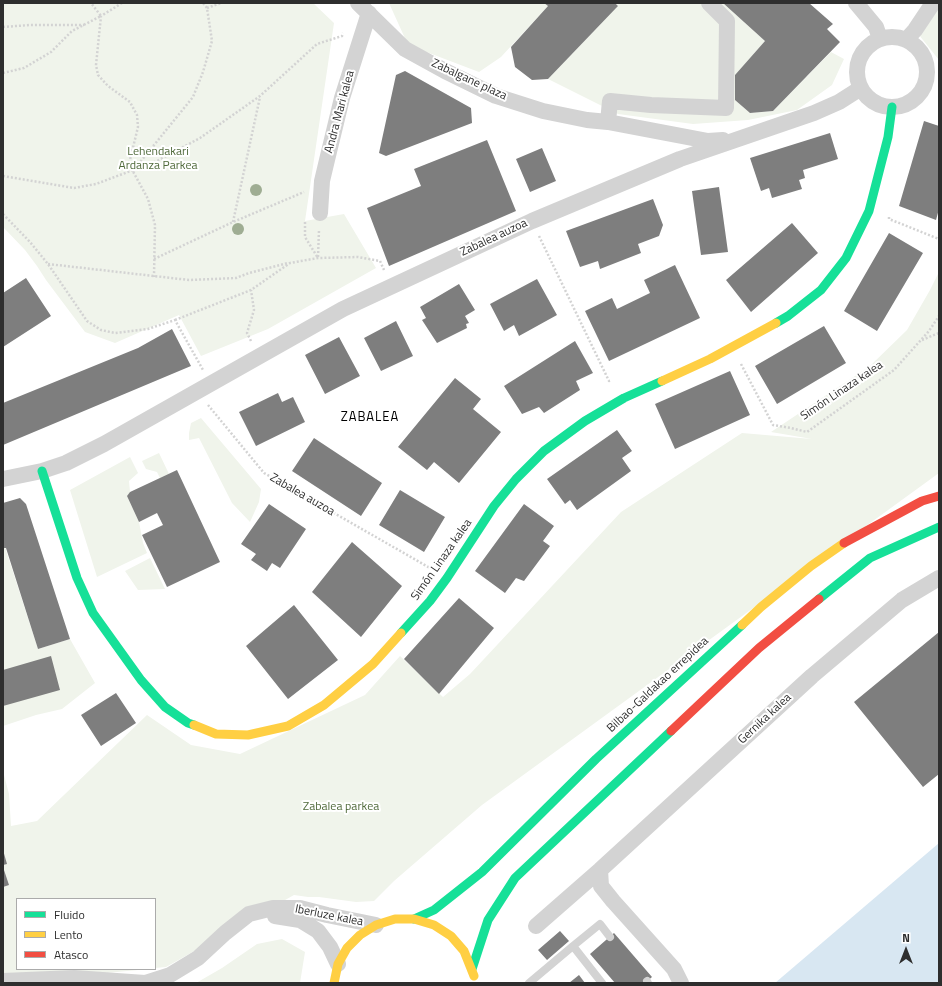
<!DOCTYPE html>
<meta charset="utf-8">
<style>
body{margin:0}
#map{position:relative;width:942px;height:986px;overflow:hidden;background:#fff;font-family:"Titillium Web",sans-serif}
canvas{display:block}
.frame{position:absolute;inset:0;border:4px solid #2e2e2e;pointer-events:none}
.legend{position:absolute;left:16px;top:898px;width:140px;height:72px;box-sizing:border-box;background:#fff;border:1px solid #ababab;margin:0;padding:5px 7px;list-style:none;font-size:12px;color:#2e2e2e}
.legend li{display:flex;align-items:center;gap:8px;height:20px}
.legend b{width:20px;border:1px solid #ababab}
.north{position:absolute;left:886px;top:930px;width:40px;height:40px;-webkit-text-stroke:3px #fff;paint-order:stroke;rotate:0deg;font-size:11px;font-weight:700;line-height:16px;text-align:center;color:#2e2e2e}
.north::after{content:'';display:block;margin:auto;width:14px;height:18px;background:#2e2e2e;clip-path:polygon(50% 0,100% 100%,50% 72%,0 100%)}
</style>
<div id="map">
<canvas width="942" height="986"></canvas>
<div class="frame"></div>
<ul class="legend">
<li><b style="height:5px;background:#16e098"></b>Fluido</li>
<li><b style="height:5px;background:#ffcf43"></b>Lento</li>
<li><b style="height:5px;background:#f24e42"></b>Atasco</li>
</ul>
<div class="north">N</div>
</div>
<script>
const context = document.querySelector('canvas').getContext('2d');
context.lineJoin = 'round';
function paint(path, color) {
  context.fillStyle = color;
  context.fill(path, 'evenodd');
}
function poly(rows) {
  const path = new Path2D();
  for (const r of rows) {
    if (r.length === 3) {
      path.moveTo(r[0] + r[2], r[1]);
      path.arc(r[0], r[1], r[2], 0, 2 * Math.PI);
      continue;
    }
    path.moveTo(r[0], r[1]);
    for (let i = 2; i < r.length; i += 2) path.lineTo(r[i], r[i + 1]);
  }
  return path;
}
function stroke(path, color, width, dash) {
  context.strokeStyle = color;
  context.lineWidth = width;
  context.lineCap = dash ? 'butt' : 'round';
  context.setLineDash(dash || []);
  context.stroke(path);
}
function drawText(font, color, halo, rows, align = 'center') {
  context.font = font + ' "Titillium Web",sans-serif';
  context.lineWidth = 4;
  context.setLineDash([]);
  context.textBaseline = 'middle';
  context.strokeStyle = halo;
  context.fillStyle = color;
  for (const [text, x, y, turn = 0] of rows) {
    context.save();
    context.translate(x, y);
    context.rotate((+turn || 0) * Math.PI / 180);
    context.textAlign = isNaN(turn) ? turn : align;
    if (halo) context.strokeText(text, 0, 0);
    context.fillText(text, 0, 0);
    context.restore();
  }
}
const green = poly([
 [3,3,313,3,334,23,305,221,344,214,376,268,268,329,201,356,179,315,115,343,85,332,46,280,37,266,25,250,3,227],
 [389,3,544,3,548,6,501,57,479,72,408,45],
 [615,3,723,3,765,41,735,75,735,100,750,113,773,111,831,52,844,59,832,85,797,110,748,120,693,124,618,114,548,79,618,6],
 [939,7,939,60,915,30],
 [939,272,939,473,482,805,394,881,374,901,356,902,319,897,308,897,294,895,166,967,155,968,155,899,17,899,17,969,149,969,95,974,3,979,3,771,9,794,11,826,37,821,147,715,191,745,240,754,365,695,400,656,443,697,470,674,621,512,742,433,812,439,771,432,870,366,907,330,930,290],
 [201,418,261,489,259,502,250,522,232,503,199,438,189,440,189,433,191,423],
 [159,453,169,474,160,478,157,472,146,469,142,461],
 [130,457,138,473,129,481,130,492,127,496,139,522,143,543,147,553,97,577,70,490],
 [3,541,38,649,70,639,95,683,62,709,36,715,3,726],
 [150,558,165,589,138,590,125,571],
 [282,939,305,952,300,983,196,983,222,968,257,944]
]);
const water = poly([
 [939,843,939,983,775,983]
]);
const building = poly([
 [544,3,615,3,618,6,548,79,532,80,515,67,511,47,548,6],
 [723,3,809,3,833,24,827,29,840,42,773,111,750,113,735,100,735,75,765,41],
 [405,71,471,108,472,123,386,156,379,153,396,75],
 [924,121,939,126,939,209,936,220,899,206],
 [830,133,838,159,803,170,805,178,799,180,802,189,772,198,769,188,761,191,750,158],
 [487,140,516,211,389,266,367,208,421,186,414,169],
 [542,148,556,181,530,192,516,159],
 [719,187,728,252,701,255,692,191],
 [653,199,663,225,659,236,638,244,641,253,600,269,598,261,580,267,566,231],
 [792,223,818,253,751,312,726,280],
 [889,233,923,253,877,331,844,311],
 [675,265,700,318,609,361,585,311,612,298,617,309,650,293,644,280],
 [26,278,51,316,3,347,3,293],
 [537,279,557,315,519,336,514,325,504,331,490,304],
 [459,284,475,310,465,316,469,323,466,324,467,328,437,343,422,320,426,318,420,307],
 [396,321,413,356,381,371,364,338],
 [824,326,846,363,777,404,755,366],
 [172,329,191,366,3,445,3,403,138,348],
 [339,337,360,376,325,394,305,355],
 [575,341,593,373,576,381,580,390,544,413,539,407,522,414,504,386],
 [730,371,750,415,675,449,655,404],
 [455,378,481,399,473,409,501,432,459,483,434,462,427,470,398,447],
 [278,393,282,402,293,397,305,422,256,446,239,412],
 [617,430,632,451,622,458,631,471,577,510,570,500,565,504,547,479],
 [314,438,382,483,361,516,292,471],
 [177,470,220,562,167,587,142,535,163,525,157,513,139,522,127,496,130,492],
 [400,490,445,517,424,552,379,525],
 [20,498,26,504,70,639,38,649,6,548,3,548,3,503],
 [269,504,306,529,280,568,272,563,267,571,251,560,256,554,241,544],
 [524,504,554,526,543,541,550,546,524,581,516,578,505,593,475,571],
 [352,542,402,586,361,637,312,592],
 [459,598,494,628,439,694,404,659],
 [294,605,338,660,288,699,246,646],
 [939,632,939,774,923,787,854,702],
 [51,656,60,690,3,706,3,670],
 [116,693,136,723,101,746,81,715],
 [3,850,7,864,3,865],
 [3,867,9,885,3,887],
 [560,931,569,941,547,960,538,950],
 [614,933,652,977,645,983,615,983,590,954],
 [579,975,585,983,569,983]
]);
const path = poly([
 [122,3,101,16,96,65,98,75,108,86,130,102,137,115,138,127,129,164,148,199,155,225,154,277],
 [207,8,221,3],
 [3,27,30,25,84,25],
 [3,73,24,68,51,52,72,31,101,16,91,3],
 [133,171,193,97,203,72,212,41,207,8,203,3],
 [3,176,74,188,96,184,157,161,200,138,260,96,317,44,342,36,343,33],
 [3,214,30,242,48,264,87,321,101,330,115,333,148,329,175,320,203,370],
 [889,217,889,219,939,239],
 [233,222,260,97],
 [305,222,305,237,318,258],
 [539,236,609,381,611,380],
 [318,257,319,230],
 [154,259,233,222,304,192],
 [48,264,189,280,236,278,249,273,288,263],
 [175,320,251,290,290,263,318,258,358,257,380,261,384,270],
 [922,340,939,333],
 [251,341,247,333,254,310,251,290],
 [741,364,773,425,791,428,807,432,894,370,929,331,939,316],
 [208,405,264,473,430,568]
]);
const lane = poly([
 [573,946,600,924,610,937],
 [647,981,648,983],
 [529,983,573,946,602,983]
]);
const street = poly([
 [358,3,405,49,445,71,496,96,543,111,587,120,608,122,708,141,723,140],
 [856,3,876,27,880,39],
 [892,72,35],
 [906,40,915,30,933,3],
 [608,122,610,101,651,105,726,108,727,21,709,3],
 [320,213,322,181,327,160,342,98,369,13],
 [3,479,42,471,66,463,104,444,343,309,532,221,680,159,814,113,839,102,861,88],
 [600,870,601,886,613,901,674,969,681,983],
 [275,916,300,920,318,931,330,947,338,964],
 [536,926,600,870,812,676,902,600,939,578],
 [3,981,74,978,145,983,170,975,198,958,225,933,249,914,273,908,300,908,327,915,376,925]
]);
const fast = poly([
 [776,323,788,316,821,290,846,258,869,211,888,137,892,107],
 [42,471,77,578,93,613,141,680,165,707,188,723,194,725],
 [819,599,870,558,939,527],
 [401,633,430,601,447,578,494,506,516,479,544,451,585,421,624,398,662,381],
 [414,919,434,910,482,872,596,759,742,625],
 [472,969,488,920,515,878,671,731]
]);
const slow = poly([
 [662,381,710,359,776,323],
 [742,625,761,607,811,566,844,543],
 [194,725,216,734,248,735,288,726,324,705,373,664,401,633],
 [334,983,338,964,347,948,360,935,376,925,395,919,414,919,434,925,451,936,464,951,474,976]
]);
const jam = poly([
 [844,543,922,501,939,496],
 [671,731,759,648,819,599]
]);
const trees = [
 [256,190],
 [238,229]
];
const streetNames = [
 ["Zabalgane plaza",469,80,25],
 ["Andra Mari kalea",340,112,-75],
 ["Zabalea auzoa",494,238,-25],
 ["Simón Linaza kalea",842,391,-34],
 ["Zabalea auzoa",302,495,30],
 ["Simón Linaza kalea",442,560,-55],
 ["Bilbao-Galdakao errepidea",658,685,-43],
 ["Gernika kalea",765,719,-43],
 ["Iberluze kalea",329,916,11]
];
const parkNames = [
 ["Lehendakari",158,152],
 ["Ardanza Parkea",158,166],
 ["Zabalea parkea",341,807]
];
const neighbourhoodNames = [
 ["ZABALEA",370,418]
];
paint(green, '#f0f4eb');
paint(water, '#d8e7f2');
paint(building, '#7e7e7e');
stroke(path, '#d3d3d3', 2.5, [2, 2]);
stroke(lane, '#d3d3d3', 8);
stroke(street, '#d3d3d3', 16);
stroke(fast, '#16e098', 9);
stroke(slow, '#ffcf43', 9);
stroke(jam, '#f24e42', 9);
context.fillStyle = '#9fad93';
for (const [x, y] of trees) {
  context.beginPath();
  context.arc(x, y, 6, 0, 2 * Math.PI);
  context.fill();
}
drawText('12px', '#2e2e2e', '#fff', streetNames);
drawText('12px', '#506a3b', '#fff', parkNames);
context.letterSpacing = '1px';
drawText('13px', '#000', '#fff', neighbourhoodNames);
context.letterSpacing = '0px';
</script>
